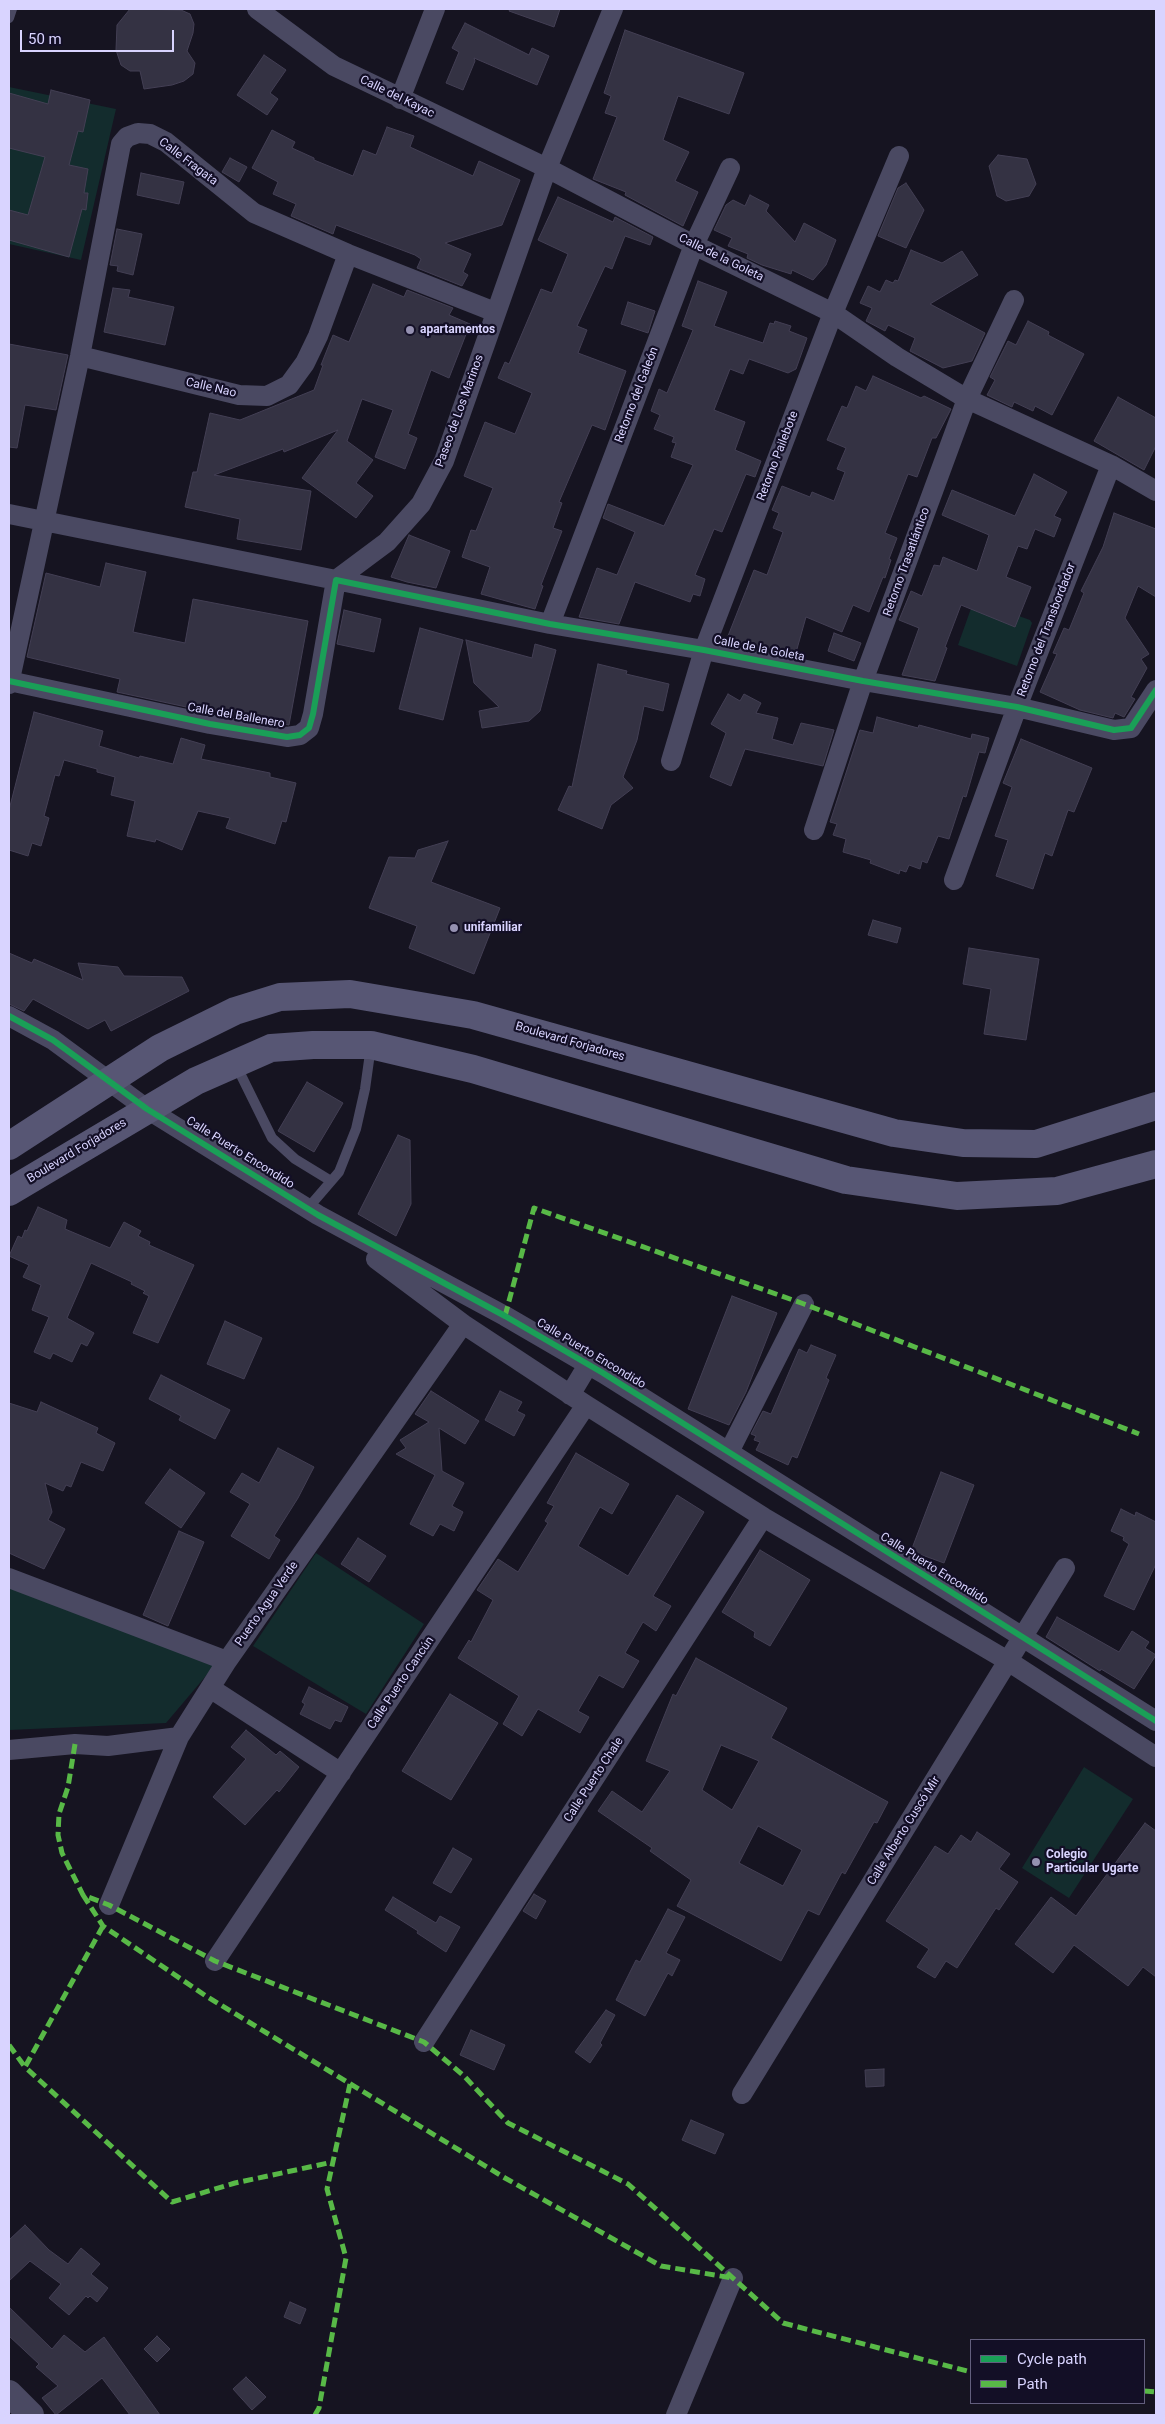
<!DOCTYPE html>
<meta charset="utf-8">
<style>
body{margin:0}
#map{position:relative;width:1165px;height:2424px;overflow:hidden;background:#161421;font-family:Roboto,sans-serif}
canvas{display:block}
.frame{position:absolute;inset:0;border:10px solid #d9d4ff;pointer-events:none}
.legend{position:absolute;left:970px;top:2339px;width:175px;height:65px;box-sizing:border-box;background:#130f26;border:1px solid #625e7d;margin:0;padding:6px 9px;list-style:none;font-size:15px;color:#d9d4ff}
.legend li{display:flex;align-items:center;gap:10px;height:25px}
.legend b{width:25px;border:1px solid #625e7d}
.scale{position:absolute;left:20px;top:30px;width:154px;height:22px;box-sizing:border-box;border:2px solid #d9d4ff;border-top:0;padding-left:6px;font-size:15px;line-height:18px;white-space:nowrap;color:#d9d4ff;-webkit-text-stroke:4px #130f26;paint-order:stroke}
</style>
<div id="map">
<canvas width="1165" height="2424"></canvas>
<div class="frame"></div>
<ul class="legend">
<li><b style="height:6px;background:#1a9f57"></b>Cycle path</li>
<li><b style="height:6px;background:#58b947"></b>Path</li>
</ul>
<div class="scale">50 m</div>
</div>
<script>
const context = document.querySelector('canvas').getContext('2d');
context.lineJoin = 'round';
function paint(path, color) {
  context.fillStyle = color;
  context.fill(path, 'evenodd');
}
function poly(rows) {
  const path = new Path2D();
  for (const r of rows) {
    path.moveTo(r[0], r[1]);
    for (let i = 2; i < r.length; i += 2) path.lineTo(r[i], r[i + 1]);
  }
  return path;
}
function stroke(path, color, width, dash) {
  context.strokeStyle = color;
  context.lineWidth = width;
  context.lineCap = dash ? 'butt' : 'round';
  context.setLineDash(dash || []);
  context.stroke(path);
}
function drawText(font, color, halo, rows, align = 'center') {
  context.font = font + ' Roboto,sans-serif';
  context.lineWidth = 4.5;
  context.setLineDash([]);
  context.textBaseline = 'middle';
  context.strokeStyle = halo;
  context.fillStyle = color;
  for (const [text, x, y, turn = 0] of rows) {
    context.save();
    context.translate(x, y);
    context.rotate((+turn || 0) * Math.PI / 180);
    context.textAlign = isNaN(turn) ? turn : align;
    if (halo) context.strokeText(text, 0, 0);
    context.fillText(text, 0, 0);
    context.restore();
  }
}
const green = poly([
 [9,87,116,109,81,260,9,244],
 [974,600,1030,620,1032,623,1017,666,958,645],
 [316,1553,424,1624,366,1714,253,1646],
 [9,1586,216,1664,166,1723,9,1730],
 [1084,1767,1133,1799,1069,1898,1022,1868]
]);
const building = poly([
 [130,9,181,10,190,14,194,24,193,33,187,51,195,63,193,74,184,81,172,85,144,89,140,71,130,71,121,65,116,50,117,25,130,9],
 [510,9,560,9,554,27,509,11,510,9],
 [465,23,529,55,532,48,549,56,537,85,474,58,475,61,463,90,446,83,459,52,452,48,465,23],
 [625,30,744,73,729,114,678,96,663,140,689,152,675,181,698,192,683,226,625,195,626,192,593,179,617,117,605,113,611,96,604,93,625,30],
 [264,55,286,70,270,93,278,99,267,115,237,95,264,55],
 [51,90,90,100,83,132,78,131,69,165,88,169,84,193,88,193,86,210,82,209,69,257,9,240,9,210,28,215,45,157,9,148,9,93,48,104,51,90],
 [387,127,414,136,410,147,473,176,479,161,520,180,502,225,445,243,471,254,463,272,468,275,462,286,417,268,421,259,415,255,336,225,333,234,291,216,296,204,273,194,278,182,252,168,272,130,295,142,292,148,314,158,314,160,353,176,363,150,376,155,387,127],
 [998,155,1027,159,1036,184,1029,196,1006,201,997,196,989,166,998,155],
 [230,158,247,167,239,182,222,172,230,158],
 [141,173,184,182,179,204,137,195,141,173],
 [906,183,924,210,906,248,878,236,898,188,906,183],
 [750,195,769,205,766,211,795,242,804,223,836,240,826,265,813,280,792,270,791,274,762,265,747,258,748,254,728,246,732,238,714,230,726,205,733,200,745,206,750,195],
 [558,197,613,222,615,217,653,237,650,245,625,236,612,269,605,266,577,326,587,330,578,353,626,371,605,430,592,425,559,502,562,503,553,528,562,531,541,585,543,586,535,609,481,594,490,567,462,557,471,530,476,531,493,488,464,476,485,422,515,434,532,393,498,378,505,362,509,364,541,289,552,293,568,254,538,240,558,197],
 [117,229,142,234,133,275,117,271,118,266,110,265,117,229],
 [911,250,942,263,962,251,978,275,930,304,985,333,972,361,943,368,910,351,915,338,888,325,885,331,866,321,872,308,860,303,868,286,880,292,886,280,893,283,895,280,898,281,911,250],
 [698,281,727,292,714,326,763,343,770,323,774,324,775,321,791,326,789,331,807,338,796,369,788,373,749,359,743,374,730,369,714,410,745,422,735,450,761,461,755,477,746,474,722,532,714,529,695,575,705,579,700,596,693,594,690,602,635,582,619,624,579,617,597,568,617,575,635,532,603,518,608,504,664,526,693,465,671,457,676,443,672,442,674,437,654,429,660,415,651,411,659,389,667,393,693,330,682,326,698,281],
 [373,284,404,297,407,290,453,308,449,315,470,324,449,378,431,370,408,434,417,438,405,469,375,457,393,410,362,399,347,441,373,460,356,483,373,496,356,518,302,478,338,430,284,452,283,449,214,475,311,491,301,550,237,539,240,519,185,507,193,472,197,472,210,413,240,420,314,390,323,365,321,365,333,335,349,342,373,284],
 [113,288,130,290,128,297,174,307,165,345,104,332,113,288],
 [628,302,655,311,648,333,621,324,628,302],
 [1028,321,1049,332,1048,335,1084,354,1052,415,1035,406,1033,411,1014,402,1012,407,987,395,995,380,990,377,1008,341,1016,345,1028,321],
 [9,344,68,355,56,410,25,405,17,448,9,447,9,344],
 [873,376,921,398,924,396,951,409,936,438,932,438,917,477,908,474,885,533,897,538,889,559,891,560,885,578,883,577,869,612,853,605,842,632,806,617,795,656,754,648,728,636,754,570,767,575,783,532,773,528,779,513,772,510,782,486,810,497,812,492,834,501,845,472,837,469,846,448,827,440,842,406,847,408,856,386,866,391,873,376],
 [1118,397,1156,418,1156,446,1144,470,1094,441,1118,397],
 [1034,474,1067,492,1054,516,1061,519,1054,537,1035,529,1027,549,1018,546,1006,577,1031,587,1015,627,961,605,945,647,947,648,935,681,902,675,919,628,899,620,911,591,922,596,934,565,940,566,943,557,977,571,989,535,942,515,952,490,1015,516,1034,474],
 [1114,513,1156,529,1156,597,1138,586,1125,618,1149,654,1141,659,1147,668,1131,697,1135,699,1124,717,1115,713,1113,718,1080,710,1040,692,1057,654,1053,653,1064,628,1069,630,1084,593,1081,591,1103,547,1114,513],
 [409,535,450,551,436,588,407,582,391,577,409,535],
 [106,563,146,572,133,632,185,643,193,599,308,621,289,725,214,713,117,692,120,679,27,657,46,573,100,587,106,563],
 [344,610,381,619,374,652,337,644,344,610],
 [420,628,463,640,443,720,399,709,420,628],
 [834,633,861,643,854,661,828,651,834,633],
 [466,640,532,658,535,644,556,650,540,711,529,721,482,728,479,711,499,707,474,683,466,640],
 [598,664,627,671,626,674,669,684,663,711,644,706,637,740,623,777,633,788,611,805,602,829,558,810,569,786,572,787,598,664],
 [728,694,740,701,744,694,761,703,756,713,778,718,772,739,793,745,801,723,834,730,823,766,745,749,731,786,710,777,726,733,711,724,728,694],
 [34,712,103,731,99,746,139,758,140,756,173,764,181,738,205,745,201,759,270,773,270,777,296,783,286,822,282,821,275,844,226,828,230,818,198,811,182,850,156,839,155,842,127,836,135,801,111,795,115,777,97,772,97,769,64,760,59,776,55,775,44,816,49,818,41,846,32,843,28,856,9,850,9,810,34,712],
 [877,717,918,728,919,725,971,739,972,734,989,738,985,753,979,752,966,797,963,796,949,839,938,836,927,863,922,861,920,869,909,865,906,872,900,870,899,874,870,863,871,860,843,852,846,839,833,835,837,824,830,822,860,730,873,733,877,717],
 [1021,739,1092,768,1074,812,1068,810,1052,856,1045,853,1033,889,996,876,1008,840,995,836,1012,787,1003,783,1021,739],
 [448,841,431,882,500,908,474,974,409,948,417,926,369,908,389,857,415,858,418,850,448,841],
 [873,920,901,928,897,943,868,935,873,920],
 [969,948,1039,959,1026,1040,984,1034,991,989,963,984,969,948],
 [9,953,32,963,34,959,83,980,78,963,118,967,124,976,182,977,189,991,111,1031,105,1020,88,1029,33,999,24,1011,9,1004,9,953],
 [307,1082,343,1103,314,1152,278,1131,307,1082],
 [398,1135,410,1140,411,1204,396,1236,358,1214,398,1135],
 [38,1207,67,1220,65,1229,110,1248,124,1222,141,1231,138,1236,150,1242,149,1245,194,1265,158,1343,133,1333,149,1296,143,1293,145,1291,131,1284,132,1282,91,1263,67,1318,94,1333,87,1346,81,1343,72,1362,53,1353,50,1359,34,1352,49,1317,32,1310,41,1285,23,1277,29,1265,9,1256,18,1236,22,1238,25,1230,27,1231,38,1207],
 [732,1296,777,1313,746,1392,729,1425,688,1409,732,1296],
 [225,1321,262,1338,244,1379,207,1364,225,1321],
 [811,1345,836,1355,826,1378,829,1380,797,1458,792,1456,788,1465,756,1450,760,1442,754,1440,756,1436,751,1434,763,1411,771,1414,799,1349,807,1353,811,1345],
 [161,1375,230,1410,215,1439,179,1420,181,1416,149,1399,161,1375],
 [431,1391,479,1421,465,1444,439,1428,442,1471,464,1483,452,1506,463,1512,454,1531,440,1524,433,1536,410,1524,435,1475,396,1454,406,1448,400,1440,429,1422,415,1414,431,1391],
 [500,1391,522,1402,517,1411,525,1415,514,1436,485,1420,500,1391],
 [41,1402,98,1428,96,1433,115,1443,103,1471,81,1462,71,1487,66,1485,63,1491,45,1483,52,1512,48,1520,65,1529,44,1569,9,1553,9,1403,37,1412,41,1402],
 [278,1448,314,1467,298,1498,274,1536,280,1540,269,1559,231,1536,250,1504,230,1492,242,1473,259,1483,278,1448],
 [576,1453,629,1484,612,1514,600,1507,578,1546,628,1576,677,1495,704,1512,653,1596,671,1606,656,1631,643,1622,625,1653,639,1661,623,1688,599,1675,578,1711,589,1717,580,1733,538,1709,522,1736,503,1724,519,1696,458,1658,469,1640,471,1642,493,1600,477,1590,498,1559,518,1572,548,1523,545,1521,554,1506,547,1503,576,1453],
 [170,1469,205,1493,181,1528,145,1503,170,1469],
 [941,1472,974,1485,944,1563,911,1551,941,1472],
 [1121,1509,1135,1516,1136,1512,1156,1522,1156,1564,1134,1610,1104,1596,1129,1544,1123,1540,1124,1537,1111,1531,1121,1509],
 [179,1531,204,1542,168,1626,143,1615,179,1531],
 [358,1538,386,1556,369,1582,341,1564,358,1538],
 [760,1550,810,1580,770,1646,754,1637,755,1632,722,1612,760,1550],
 [1057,1617,1119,1652,1132,1631,1149,1642,1145,1648,1156,1655,1134,1689,1101,1669,1100,1671,1046,1637,1057,1617],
 [696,1658,787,1708,771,1738,888,1802,877,1823,874,1822,845,1874,842,1872,819,1915,808,1910,781,1961,677,1906,691,1880,650,1851,652,1848,598,1811,612,1791,642,1812,670,1771,646,1761,673,1694,676,1696,696,1658],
 [721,1745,759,1761,732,1810,702,1790,721,1745],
 [758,1826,802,1850,783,1886,739,1863,758,1826],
 [309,1687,348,1707,341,1722,335,1720,330,1729,300,1714,305,1704,302,1702,309,1687],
 [450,1694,498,1723,451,1800,402,1771,450,1694],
 [246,1730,276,1755,280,1751,299,1767,279,1792,277,1790,245,1825,213,1797,246,1759,231,1747,246,1730],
 [1145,1823,1156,1831,1156,1977,1143,1967,1128,1986,1074,1945,1053,1973,1015,1944,1051,1897,1076,1916,1145,1823],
 [977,1832,1010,1854,999,1869,1018,1882,999,1910,996,1908,957,1968,946,1961,935,1978,917,1967,929,1949,886,1921,935,1846,948,1854,961,1835,971,1842,977,1832],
 [453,1848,472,1859,451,1893,433,1883,453,1848],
 [534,1894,546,1901,536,1919,523,1911,534,1894],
 [393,1897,436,1923,440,1916,460,1927,446,1952,417,1933,418,1931,385,1910,393,1897],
 [668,1909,685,1917,666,1953,680,1960,672,1976,668,1973,645,2016,616,2000,636,1960,640,1962,668,1909],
 [606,2010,615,2015,600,2043,602,2045,590,2063,575,2052,606,2010],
 [471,2030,505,2045,494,2070,460,2055,471,2030],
 [884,2069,884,2086,866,2087,865,2070,884,2069],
 [691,2120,724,2134,715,2154,682,2140,691,2120],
 [25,2225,49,2250,68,2264,81,2248,100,2264,91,2274,108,2288,97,2302,90,2296,88,2298,86,2296,69,2315,49,2298,61,2284,30,2261,9,2281,9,2240,25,2225],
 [290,2302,306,2309,300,2324,284,2317,290,2302],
 [9,2307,52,2349,64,2335,85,2352,104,2337,160,2415,130,2415,102,2378,56,2415,42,2398,58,2386,36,2367,39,2364,9,2336,9,2307],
 [157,2336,170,2349,157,2362,144,2349,157,2336],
 [246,2377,266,2397,252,2410,233,2389,246,2377]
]);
const service = poly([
 [9,18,12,9],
 [236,1065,272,1138,295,1159,331,1181],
 [308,1208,339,1172,356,1129,365,1089,371,1046]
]);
const minor = poly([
 [257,9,334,66,547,168,694,245,833,313,897,357,967,399,1111,465,1156,491],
 [400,99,435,9],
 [80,356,239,395,267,396,289,385,305,363,318,336,348,254],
 [9,514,336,580,387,542,421,504,444,461,547,168,613,9],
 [550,624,694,245,730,168],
 [9,681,210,724,287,737,300,735,309,728,313,714,336,580,550,624,704,650,863,681,1017,707,1114,730,1131,728,1156,690],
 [9,684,80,356,121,144,127,137,138,133,150,134,166,142,254,213,348,254,495,312],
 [671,761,704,650,833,313,899,156],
 [814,830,863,681,967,399,1014,300],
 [954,880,1017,707,1111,465],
 [9,1016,53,1040,147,1109,318,1215,505,1316,603,1373,1156,1721],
 [376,1259,463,1324,586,1405,763,1517,1008,1661,1156,1757],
 [570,1395,588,1365],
 [729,1452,804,1304],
 [9,1578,227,1661],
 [210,1688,341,1773],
 [9,1750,75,1744,108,1746,179,1737],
 [109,1905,179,1737,227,1661,463,1324],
 [215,1961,586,1405],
 [424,2042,763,1517],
 [742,2094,1065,1568],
 [676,2415,733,2278]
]);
const tertiary = poly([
 [9,2393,31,2415]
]);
const secondary = poly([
 [9,1146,160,1048,235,1011,280,997,350,994,473,1015,894,1133,963,1143,1036,1144,1156,1106],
 [9,1192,196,1081,271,1048,313,1045,371,1045,473,1069,846,1180,957,1196,1057,1191,1156,1164]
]);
const quiet = poly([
 [505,1316,534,1208,804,1304,1139,1434],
 [75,1744,68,1787,59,1814,58,1835,62,1853,83,1895,109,1905,215,1961,424,2042,464,2076,508,2123,628,2184,783,2323,971,2372],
 [83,1895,103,1926,206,1996,505,2178,661,2266,732,2278],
 [103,1926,25,2067,172,2202,235,2183,333,2162],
 [9,2045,25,2067],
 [1144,2391,1156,2392],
 [315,2415,319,2408,346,2258,327,2189,350,2084]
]);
const cycleway = poly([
 [9,681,210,724,287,737,300,735,309,728,313,714,336,580,550,624,704,650,863,681,1017,707,1114,730,1131,728,1156,690],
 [9,1016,53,1040,147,1109,318,1215,505,1316,603,1373,1156,1721]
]);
const markers = [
 [410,330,5,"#9591b1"],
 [454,928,5,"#9591b1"],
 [1036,1862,5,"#9591b1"]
];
const streetNames = [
 ["Calle del Kayac",397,97,26],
 ["Calle Fragata",188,162,37],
 ["Calle de la Goleta",721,258,26],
 ["Calle Nao",211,388,13],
 ["Retorno del Galeón",637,395,-69],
 ["Paseo de Los Marinos",460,411,-70],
 ["Retorno Pailebote",778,456,-69],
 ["Retorno Trasatlántico",907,562,-70],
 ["Retorno del Transbordador",1047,630,-69],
 ["Calle de la Goleta",759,649,11],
 ["Calle del Ballenero",236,716,10],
 ["Boulevard Forjadores",570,1042,16],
 ["Boulevard Forjadores",77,1151,-31],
 ["Calle Puerto Encondido",240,1153,32],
 ["Calle Puerto Encondido",591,1354,31],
 ["Calle Puerto Encondido",934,1569,32],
 ["Puerto Agua Verde",267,1604,-55],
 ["Calle Puerto Cancún",401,1683,-56],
 ["Calle Puerto Chale",594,1780,-57],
 ["Calle Alberto Cuscó Mir",904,1831,-58]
];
const poiNames = [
 ["apartamentos",420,330],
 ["unifamiliar",464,928],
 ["Colegio",1046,1855],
 ["Particular Ugarte",1046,1869]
];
paint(green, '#132c2d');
paint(building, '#343243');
stroke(building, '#433f54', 1);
stroke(service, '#4a4962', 10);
stroke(minor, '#4a4962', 20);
stroke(tertiary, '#4a4962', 26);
stroke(secondary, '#575674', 28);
stroke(quiet, '#58b947', 5, [10, 5]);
stroke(cycleway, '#1a9f57', 6);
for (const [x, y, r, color] of markers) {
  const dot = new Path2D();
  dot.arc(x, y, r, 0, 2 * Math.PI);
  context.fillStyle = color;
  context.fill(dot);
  stroke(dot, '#130f26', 2);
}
drawText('12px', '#d9d4ff', '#130f26', streetNames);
drawText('bold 12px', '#d9d4ff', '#130f26', poiNames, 'left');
</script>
